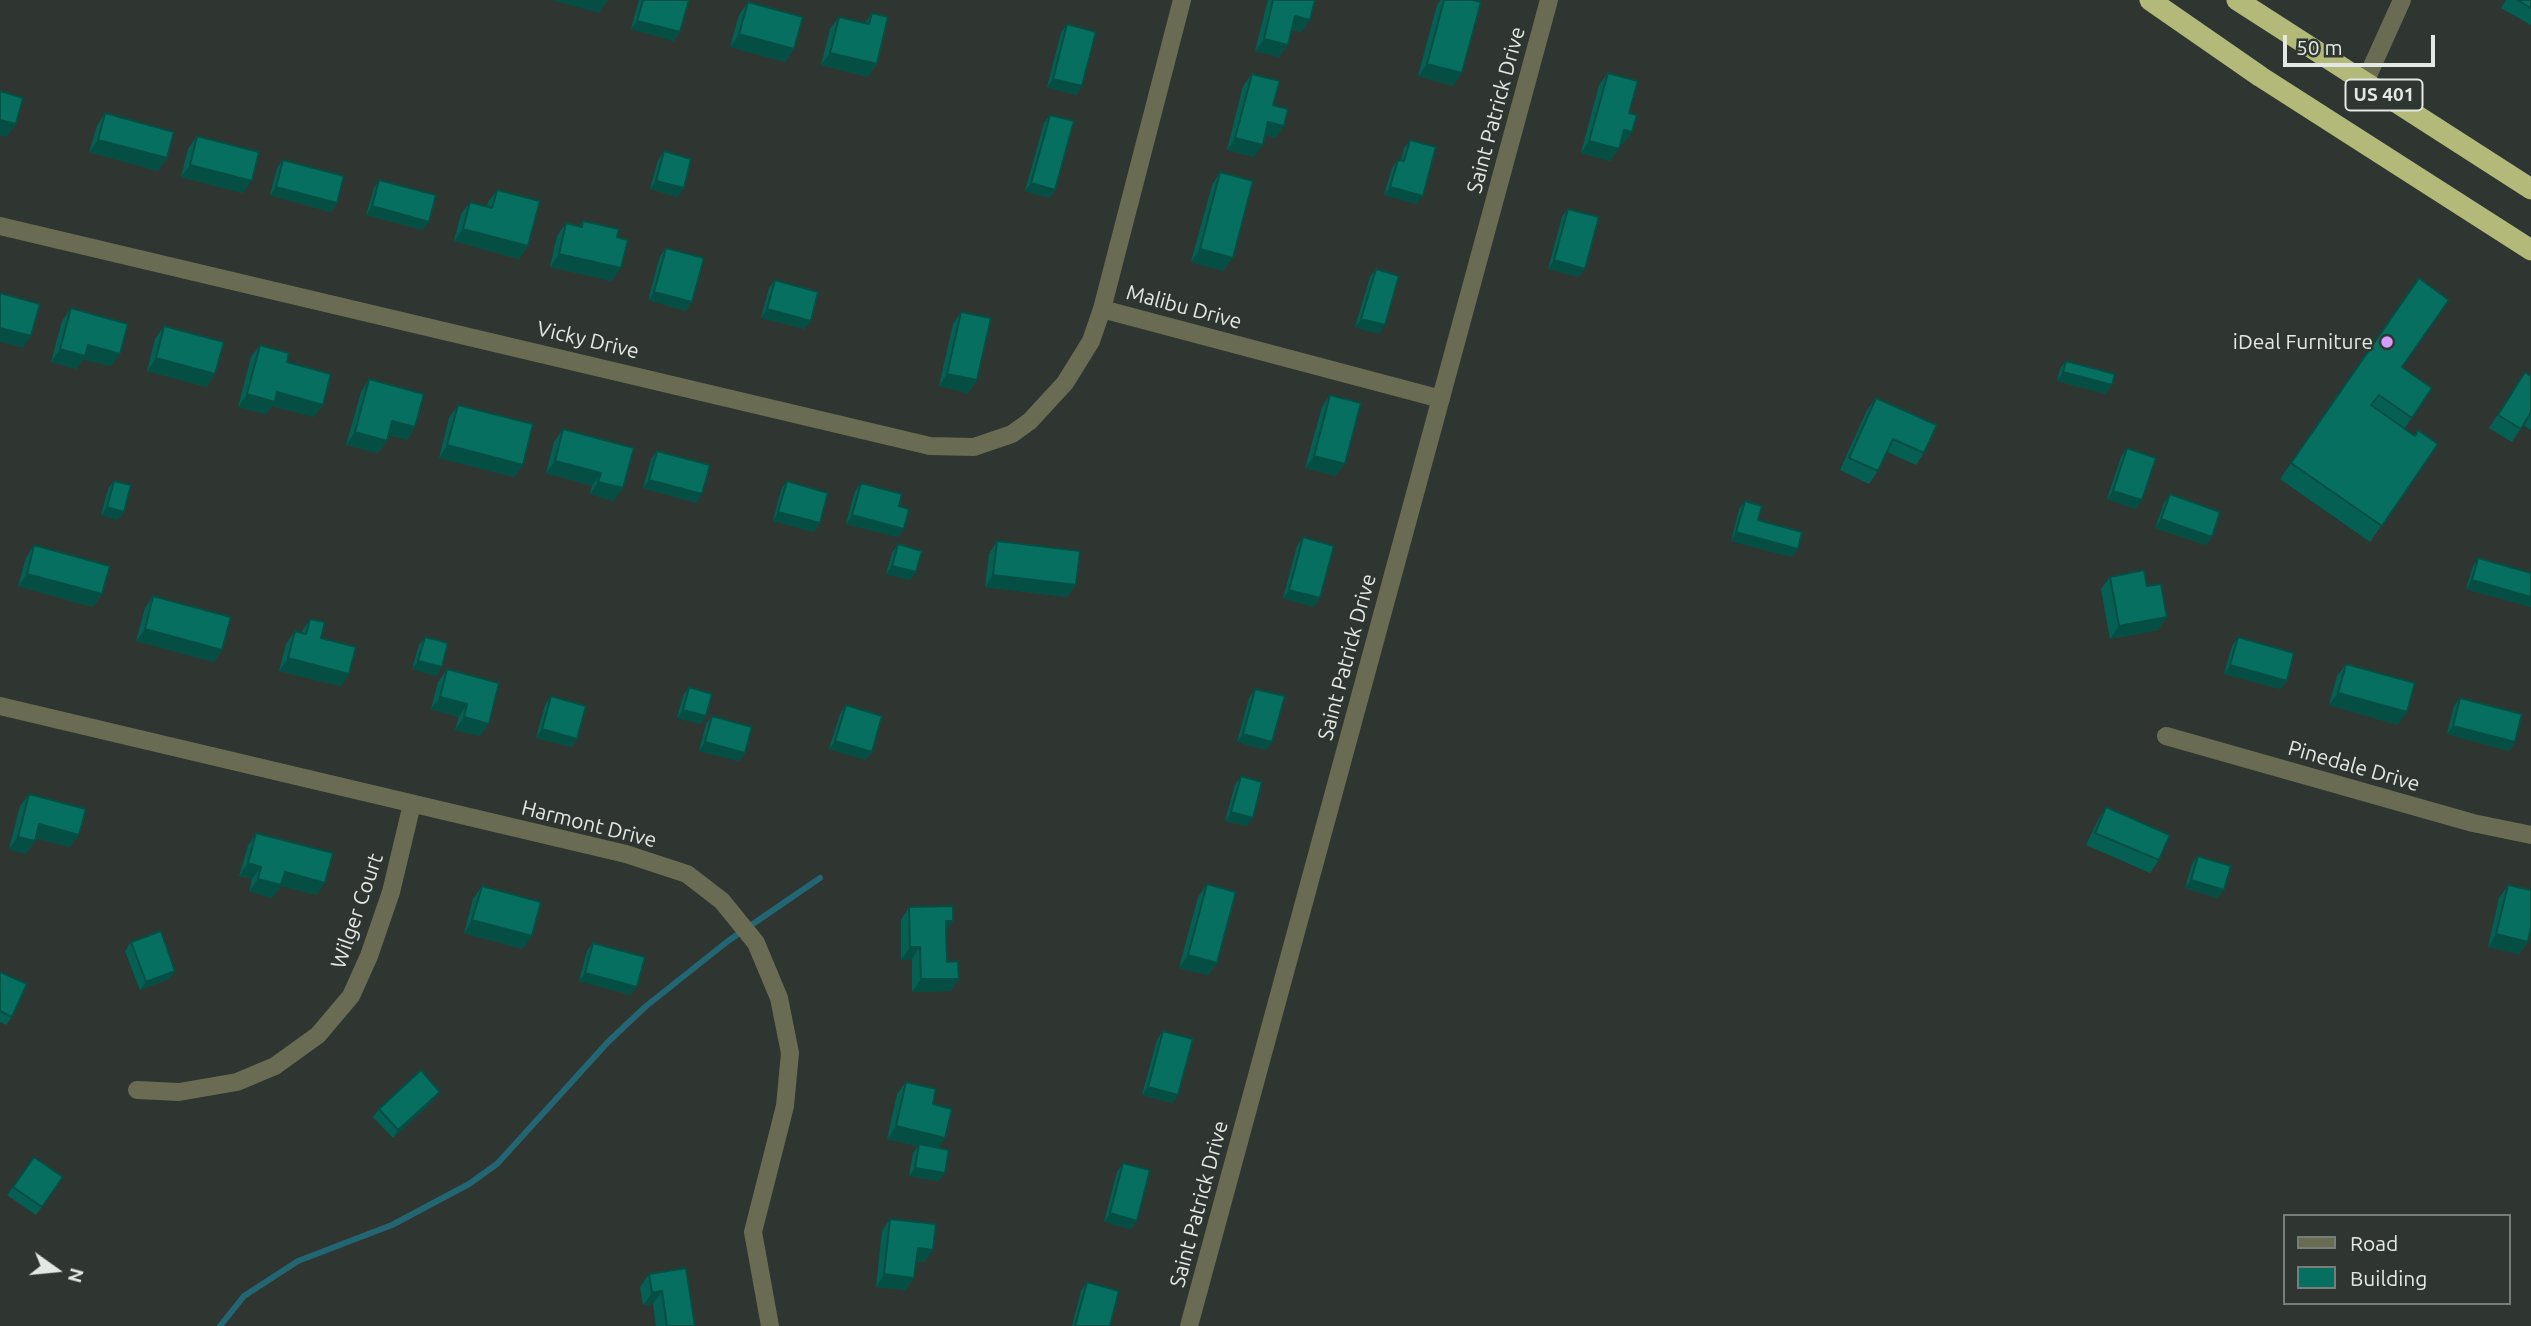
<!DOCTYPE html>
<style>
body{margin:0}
#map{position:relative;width:2531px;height:1326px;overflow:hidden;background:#2f3530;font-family:Ubuntu,sans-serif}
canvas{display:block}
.legend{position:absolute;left:2283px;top:1214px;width:228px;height:91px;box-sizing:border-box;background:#2f3530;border:2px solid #777d78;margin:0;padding:9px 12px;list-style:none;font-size:21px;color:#e4e8e4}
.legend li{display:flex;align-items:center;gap:14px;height:35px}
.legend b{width:35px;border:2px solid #777d78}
.north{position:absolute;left:21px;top:1235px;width:70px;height:70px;-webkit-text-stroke:5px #2f3530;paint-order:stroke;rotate:105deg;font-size:19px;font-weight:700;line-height:28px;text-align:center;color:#e4e8e4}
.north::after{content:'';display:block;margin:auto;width:24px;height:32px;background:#e4e8e4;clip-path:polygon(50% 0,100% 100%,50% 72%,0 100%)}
.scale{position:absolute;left:2283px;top:35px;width:152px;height:32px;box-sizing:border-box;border:4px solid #e4e8e4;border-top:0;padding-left:9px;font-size:21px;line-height:24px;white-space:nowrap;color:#e4e8e4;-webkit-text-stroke:5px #2f3530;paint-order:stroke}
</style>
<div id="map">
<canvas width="2531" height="1326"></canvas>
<ul class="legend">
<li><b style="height:9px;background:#696c52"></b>Road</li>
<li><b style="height:19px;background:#076f60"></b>Building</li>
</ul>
<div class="north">N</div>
<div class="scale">50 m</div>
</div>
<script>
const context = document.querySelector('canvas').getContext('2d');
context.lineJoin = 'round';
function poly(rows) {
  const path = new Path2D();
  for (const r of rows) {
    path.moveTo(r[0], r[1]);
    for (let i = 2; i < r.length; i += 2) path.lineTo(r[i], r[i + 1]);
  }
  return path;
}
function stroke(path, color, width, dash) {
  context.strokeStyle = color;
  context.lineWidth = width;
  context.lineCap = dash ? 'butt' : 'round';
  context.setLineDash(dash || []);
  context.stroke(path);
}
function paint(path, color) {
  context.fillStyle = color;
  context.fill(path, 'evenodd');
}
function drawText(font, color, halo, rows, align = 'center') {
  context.font = font + ' Ubuntu,sans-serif';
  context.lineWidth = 5;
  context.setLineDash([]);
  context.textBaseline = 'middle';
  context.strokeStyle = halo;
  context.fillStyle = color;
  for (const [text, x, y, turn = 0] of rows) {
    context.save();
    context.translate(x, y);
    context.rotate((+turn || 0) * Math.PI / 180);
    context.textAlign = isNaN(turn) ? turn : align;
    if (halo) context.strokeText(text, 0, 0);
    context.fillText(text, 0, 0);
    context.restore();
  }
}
const stream = poly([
 [220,1326,244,1296,298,1261,392,1225,469,1184,497,1164,608,1042,645,1007,728,941,820,878]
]);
const minor = poly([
 [2365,82,2402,0],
 [0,226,930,446,974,447,1012,434,1030,421,1065,383,1091,341,1102,309,1182,0],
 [1102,309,1441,399],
 [0,706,626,854,687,874,722,901,756,943,779,998,790,1053,785,1106,753,1232,770,1326],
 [2166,736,2473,823,2531,835],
 [137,1090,179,1092,237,1082,275,1066,318,1035,351,996,369,956,391,892,412,804],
 [1189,1326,1549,0]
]);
const highway = poly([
 [2150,0,2261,77,2531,250],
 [2237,0,2531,189]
]);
const wall = poly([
 [639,0,689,0,674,41,631,29],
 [1268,0,1315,0,1310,20,1301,32,1292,30,1279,57,1255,51],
 [1441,0,1473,0,1462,73,1453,86,1418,76,1437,5],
 [2506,0,2531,0,2531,25,2501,8],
 [748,2,786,62,730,47,739,15],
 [872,13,877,64,868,77,821,65,830,29,839,17,865,23],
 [1067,24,1082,86,1076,95,1047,87,1061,33],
 [1608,73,1624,144,1620,143,1610,161,1581,153,1599,85],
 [1252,74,1273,105,1276,138,1265,135,1254,157,1227,150,1243,86],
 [105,113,167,158,158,171,89,152,97,126],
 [1050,115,1055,190,1050,198,1025,191,1044,123],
 [197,136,243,193,181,177,188,149],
 [1410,140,1417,204,1384,195,1392,168,1398,160,1401,160,1404,148],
 [664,151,678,197,650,189,658,160],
 [283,160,337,203,331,212,270,195,277,168],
 [1220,172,1224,271,1191,262,1212,185],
 [379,180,423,230,366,215,374,188],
 [497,190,528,246,519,259,454,241,461,214,470,202,487,206,488,202],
 [1568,209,1579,277,1548,269,1562,217],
 [583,221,617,237,612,281,550,267,557,236,566,223,580,226],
 [666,248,686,311,648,300,660,256],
 [1376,269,1379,334,1355,327,1370,277],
 [2419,278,2402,367,2432,388,2405,428,2415,436,2438,444,2370,542,2280,479],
 [775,280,805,329,761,318,769,288],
 [71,308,111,366,83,359,77,369,51,362,62,321],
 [961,312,977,380,968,393,939,386,953,324],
 [164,326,215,374,207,387,147,371,155,339],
 [260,345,287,362,314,417,272,406,266,414,238,407,251,357],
 [2066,361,2112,385,2106,394,2057,381,2060,369],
 [2525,372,2531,376,2531,430,2523,425,2512,442,2489,428],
 [369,379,415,427,407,440,388,435,387,441,378,453,346,445,361,392],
 [1330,395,1336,476,1305,468,1322,407],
 [1876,398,1924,453,1916,465,1887,452,1878,471,1869,484,1840,470,1867,410],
 [458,405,523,465,514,477,439,458,449,418],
 [563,429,634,448,614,501,590,494,592,486,546,473,554,442],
 [2127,448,2136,509,2107,499,2121,457],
 [657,451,697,503,643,488,651,459],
 [114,481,124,512,118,520,101,515,108,489],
 [787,481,814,532,773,521,781,490],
 [861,483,899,506,904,529,898,537,846,524,855,491],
 [2170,494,2212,537,2206,545,2155,528,2164,503],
 [1745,501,1758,520,1798,549,1792,557,1731,541,1739,509],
 [1303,537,1314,607,1283,598,1297,546],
 [997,541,1076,585,1067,597,985,587,989,554],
 [898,544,916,572,910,580,886,574,892,553],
 [34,545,102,594,93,607,18,586,26,558],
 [2478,558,2531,573,2531,607,2466,589,2473,566],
 [2110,577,2147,586,2167,617,2158,630,2110,639,2101,589],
 [153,596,222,650,214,662,136,641,145,608],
 [310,619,321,638,349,674,341,686,279,671,286,644,295,631,301,633],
 [425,637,436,676,412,669,419,645],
 [2238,637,2287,681,2281,689,2224,674,2232,646],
 [2346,664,2398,725,2329,705,2337,676],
 [447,669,499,683,480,736,455,730,459,717,431,709,438,682],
 [689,687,701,724,677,718,683,696],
 [1255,689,1272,742,1266,750,1237,742,1249,698],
 [551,696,572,747,536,738,545,705],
 [2460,698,2515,742,2509,751,2447,734,2454,706],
 [846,705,866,760,829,749,840,714],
 [712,716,745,753,739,761,699,751,706,724],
 [1241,776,1247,826,1225,821,1235,785],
 [29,794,70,847,35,838,35,841,26,854,9,849,20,806],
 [2106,807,2159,860,2150,873,2086,845,2098,820],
 [256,833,317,895,281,886,272,898,249,891,252,879,239,876,248,846],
 [2198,856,2218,898,2185,888,2192,864],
 [1207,884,1217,963,1208,975,1179,968,1198,897],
 [2508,885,2529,934,2528,942,2519,954,2488,947,2499,898],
 [482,886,523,949,464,933,473,899],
 [909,907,946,931,947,962,959,979,950,991,912,992,912,959,901,960,901,920],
 [131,942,175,971,169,979,140,990,125,951],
 [593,943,631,995,579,981,587,951],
 [0,972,12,1017,6,1025,0,1022],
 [1163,1031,1178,1095,1172,1103,1142,1095,1157,1040],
 [906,1082,933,1104,945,1138,938,1148,939,1181,909,1176,913,1153,918,1146,887,1139,897,1094],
 [434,1100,393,1138,373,1117,379,1109],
 [34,1157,63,1177,36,1215,7,1195],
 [1123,1163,1137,1221,1131,1229,1104,1222,1117,1172],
 [890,1219,933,1250,924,1262,916,1262,914,1278,906,1290,876,1287,882,1231],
 [649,1274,695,1326,656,1326,653,1304,643,1305,640,1287],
 [1087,1282,1110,1326,1072,1326,1081,1291]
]);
const shadedWall = poly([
 [551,0,608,0,599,13],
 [1295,16,1310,20,1301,32,1287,28],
 [637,21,680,32,674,41,631,29],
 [739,34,794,49,786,62,730,47],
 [1264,39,1288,45,1279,57,1255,51],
 [830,53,877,64,868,77,821,65],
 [1427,64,1462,73,1453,86,1418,76],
 [1053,79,1082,86,1076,95,1047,87],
 [0,120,16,124,7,137,0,135],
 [1268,122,1284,126,1276,138,1260,134],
 [1624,130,1632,132,1624,144,1616,142],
 [1235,138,1263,145,1254,157,1227,150],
 [98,140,167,158,158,171,89,152],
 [1589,141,1619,149,1610,161,1581,153],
 [190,165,252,181,243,193,181,177],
 [656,181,684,188,678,197,650,189],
 [1031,183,1055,190,1050,198,1025,191],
 [276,187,337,203,331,212,270,195],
 [1390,187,1423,196,1417,204,1384,195],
 [372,206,429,222,423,230,366,215],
 [463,229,528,246,519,259,454,241],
 [1200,249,1233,258,1224,271,1191,262],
 [559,254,621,268,612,281,550,267],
 [1554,260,1585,269,1579,277,1548,269],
 [654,292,692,302,686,311,648,300],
 [767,309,811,321,805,329,761,318],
 [1361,319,1385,325,1379,334,1355,327],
 [0,328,31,336,23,348,0,342],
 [88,345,120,354,111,366,83,359,77,369,51,362,60,349],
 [156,358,215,374,207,387,147,371],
 [2063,372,2112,385,2106,394,2057,381],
 [947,374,977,380,968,393,939,386],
 [277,392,323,405,314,417,272,406,266,414,238,407,247,394],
 [392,421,415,427,407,440,383,433],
 [355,432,387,441,378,453,346,445],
 [447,445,523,465,514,477,439,458],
 [1314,456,1345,464,1336,476,1305,468],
 [555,461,601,473,592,486,546,473],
 [649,480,702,494,697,503,643,488],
 [598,482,623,488,614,501,590,494],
 [2113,491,2142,500,2136,509,2107,499],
 [107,507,124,512,118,520,101,515],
 [778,512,820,523,814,532,773,521],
 [852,515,904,529,898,537,846,524],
 [2161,519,2212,537,2206,545,2155,528],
 [1736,532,1798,549,1792,557,1731,541],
 [892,566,916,572,910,580,886,574],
 [27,574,102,594,93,607,18,586],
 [993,575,1076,585,1067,597,985,587],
 [2472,580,2531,597,2531,607,2466,589],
 [1289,590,1320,598,1314,607,1283,598],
 [2167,617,2158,630,2110,639,2119,626],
 [145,629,222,650,214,662,136,641],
 [288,658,349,674,341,686,279,671],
 [418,661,442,667,436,676,412,669],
 [2230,665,2287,681,2281,689,2224,674],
 [2338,693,2407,712,2398,725,2329,705],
 [440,697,467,704,459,717,431,709],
 [683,710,706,716,701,724,677,718],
 [464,717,489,724,480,736,455,730],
 [2453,726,2515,742,2509,751,2447,734],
 [542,729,577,739,572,747,536,738],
 [1243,734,1272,742,1266,750,1237,742],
 [835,741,872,752,866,760,829,749],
 [705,742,745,753,739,761,699,751],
 [1231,812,1253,818,1247,826,1225,821],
 [39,824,79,835,70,847,30,837],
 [18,837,35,841,26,854,9,849],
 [248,863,261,867,252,879,239,876],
 [285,872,325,883,317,895,281,886,272,898,249,891,258,879],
 [2191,880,2224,890,2218,898,2185,888],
 [472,920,532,936,523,949,464,933],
 [946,921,953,921,945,933],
 [2496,934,2528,942,2519,954,2488,947],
 [910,947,920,947,912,959,901,960],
 [1188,955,1217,963,1208,975,1179,968],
 [175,971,169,979,140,990,146,982],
 [585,973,637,987,631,995,579,981],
 [921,979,959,979,950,991,912,992],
 [1148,1087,1178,1095,1172,1103,1142,1095],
 [440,1092,434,1100,393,1138,398,1130],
 [896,1126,945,1138,937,1150,887,1139],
 [915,1168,945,1173,939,1181,909,1176],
 [1110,1213,1137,1221,1131,1229,1104,1222],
 [918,1248,933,1250,924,1262,909,1261],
 [884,1274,914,1278,906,1290,876,1287],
 [662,1291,653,1304,643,1305,652,1293]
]);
const building = poly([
 [643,0,689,0,680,32,637,21,643,0],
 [1273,0,1315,0,1310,20,1295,16,1288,45,1264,39,1273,0],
 [1444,0,1473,0,1481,2,1462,73,1427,64,1444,0],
 [2517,0,2531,0,2531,8,2517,0],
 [748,2,803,17,794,49,739,34,748,2],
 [872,13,888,17,877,64,830,53,839,17,869,24,872,13],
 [1067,24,1096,32,1082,86,1053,79,1067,24],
 [1608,73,1638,81,1629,113,1637,115,1632,132,1624,130,1619,149,1589,141,1608,73],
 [1252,74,1280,81,1273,105,1288,109,1284,126,1268,122,1263,145,1235,138,1252,74],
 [0,91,23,98,16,124,0,120,0,91],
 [105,113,174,132,167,158,98,140,105,113],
 [1050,115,1074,121,1055,190,1031,183,1050,115],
 [197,136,259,152,252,181,190,165,197,136],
 [1410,140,1436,147,1423,196,1390,187,1398,160,1404,161,1410,140],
 [664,151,691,159,684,188,656,181,664,151],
 [283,160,344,176,337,203,276,187,283,160],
 [1220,172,1253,181,1233,258,1200,249,1220,172],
 [379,180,436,195,429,222,372,206,379,180],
 [497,190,540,201,528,246,463,229,470,202,492,208,497,190],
 [1568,209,1599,217,1585,269,1554,260,1568,209],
 [583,221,619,229,617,237,628,240,621,268,559,254,566,223,582,227,583,221],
 [666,248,704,258,692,302,654,292,666,248],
 [1376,269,1399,276,1385,325,1361,319,1376,269],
 [2419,278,2449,300,2402,367,2432,388,2412,418,2379,395,2371,405,2415,436,2418,430,2438,444,2382,526,2291,463,2419,278],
 [775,280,818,292,811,321,767,309,775,280],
 [0,293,40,304,31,336,0,328,0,293],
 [71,308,128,324,120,354,88,345,85,356,60,349,71,308],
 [961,312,991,318,977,380,947,374,961,312],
 [164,326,224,342,215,374,156,358,164,326],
 [260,345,289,353,287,362,331,374,323,405,277,392,275,402,247,394,260,345],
 [2066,361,2115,374,2112,385,2063,372,2066,361],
 [2525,372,2531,376,2531,412,2521,429,2498,415,2525,372],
 [369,379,424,394,415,427,392,421,387,441,355,432,369,379],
 [1330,395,1361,403,1345,464,1314,456,1330,395],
 [1876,398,1937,425,1924,453,1893,439,1878,471,1849,458,1876,398],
 [458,405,533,424,523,465,447,445,458,405],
 [563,429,634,448,623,488,598,482,601,473,555,461,563,429],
 [2127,448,2156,458,2142,500,2113,491,2127,448],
 [657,451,710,465,702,494,649,480,657,451],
 [114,481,131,485,124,512,107,507,114,481],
 [787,481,828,493,820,523,778,512,787,481],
 [861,483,902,494,899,506,909,509,904,529,852,515,861,483],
 [2170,494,2220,512,2212,537,2161,519,2170,494],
 [1745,501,1762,506,1758,520,1802,532,1798,549,1736,532,1745,501],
 [1303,537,1334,546,1320,598,1289,590,1303,537],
 [997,541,1080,551,1076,585,993,575,997,541],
 [898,544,922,551,916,572,892,566,898,544],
 [34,545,110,566,102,594,27,574,34,545],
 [2478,558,2531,573,2531,597,2472,580,2478,558],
 [2144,570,2147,586,2161,584,2167,617,2119,626,2110,577,2144,570],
 [153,596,231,617,222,650,145,629,153,596],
 [310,619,325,622,321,638,356,647,349,674,288,658,295,631,306,634,310,619],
 [425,637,448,643,442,667,418,661,425,637],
 [2238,637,2294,653,2287,681,2230,665,2238,637],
 [2346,664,2415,683,2407,712,2338,693,2346,664],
 [447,669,499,683,489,724,464,717,467,704,440,697,447,669],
 [689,687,712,694,706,716,683,710,689,687],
 [1255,689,1285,696,1272,742,1243,734,1255,689],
 [551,696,586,706,577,739,542,729,551,696],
 [2460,698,2522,714,2515,742,2453,726,2460,698],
 [846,705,882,716,872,752,835,741,846,705],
 [712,716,752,727,745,753,705,742,712,716],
 [1241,776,1262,782,1253,818,1231,812,1241,776],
 [29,794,86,809,79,835,39,824,35,841,18,837,29,794],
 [2106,807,2170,835,2159,860,2095,833,2106,807],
 [256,833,333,853,325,883,285,872,281,885,258,879,261,867,248,863,256,833],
 [2198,856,2231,866,2224,890,2191,880,2198,856],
 [1207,884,1236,892,1217,963,1188,955,1207,884],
 [2508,885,2531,890,2531,927,2528,942,2496,934,2508,885],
 [482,886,541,902,532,936,472,920,482,886],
 [953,906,953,921,946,921,947,962,958,961,959,979,921,979,920,947,910,947,909,907,953,906],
 [161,931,175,971,146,982,131,942,161,931],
 [593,943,645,957,637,987,585,973,593,943],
 [0,972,27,984,12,1017,0,1011,0,972],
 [1163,1031,1193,1039,1178,1095,1148,1087,1163,1031],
 [421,1070,440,1092,398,1130,379,1109,421,1070],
 [906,1082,936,1089,933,1104,952,1109,945,1138,896,1126,906,1082],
 [919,1144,949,1150,945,1173,915,1168,919,1144],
 [34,1157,63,1177,42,1207,13,1187,34,1157],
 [1123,1163,1150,1170,1137,1221,1110,1213,1123,1163],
 [890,1219,936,1224,933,1250,918,1248,914,1278,884,1274,890,1219],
 [686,1268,695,1326,667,1326,662,1291,652,1293,649,1274,686,1268],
 [1087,1282,1119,1291,1110,1326,1075,1326,1087,1282]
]);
const markers = [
 [2387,342,7,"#d49cfb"]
];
const shields = [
 [2384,95,77]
];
const shieldNames = [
 ["US 401",2384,95]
];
const streetNames = [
 ["Saint Patrick Drive",1496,110,-75],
 ["Malibu Drive",1184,307,15],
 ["Vicky Drive",588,340,13],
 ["Saint Patrick Drive",1347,657,-75],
 ["Pinedale Drive",2354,766,16],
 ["Harmont Drive",589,824,14],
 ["Wilger Court",357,911,-71],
 ["Saint Patrick Drive",1199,1204,-75]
];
const poiNames = [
 ["iDeal Furniture",2373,342]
];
stroke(stream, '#216672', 6);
stroke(minor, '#696c52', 18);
stroke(highway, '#b3b978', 21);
paint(wall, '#065f53');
paint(shadedWall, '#054e43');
paint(building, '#076f60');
stroke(building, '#054e43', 2);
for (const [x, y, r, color] of markers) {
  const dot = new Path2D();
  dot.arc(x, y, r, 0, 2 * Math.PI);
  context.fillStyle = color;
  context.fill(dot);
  stroke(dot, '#2f3530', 2.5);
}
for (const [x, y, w] of shields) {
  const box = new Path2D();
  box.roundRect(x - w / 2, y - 15.5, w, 31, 5);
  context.fillStyle = '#2f3530';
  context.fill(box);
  stroke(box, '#e4e8e4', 2);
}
drawText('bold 19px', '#e4e8e4', null, shieldNames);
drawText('21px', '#e4e8e4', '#2f3530', streetNames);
drawText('21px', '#e4e8e4', '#2f3530', poiNames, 'right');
</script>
